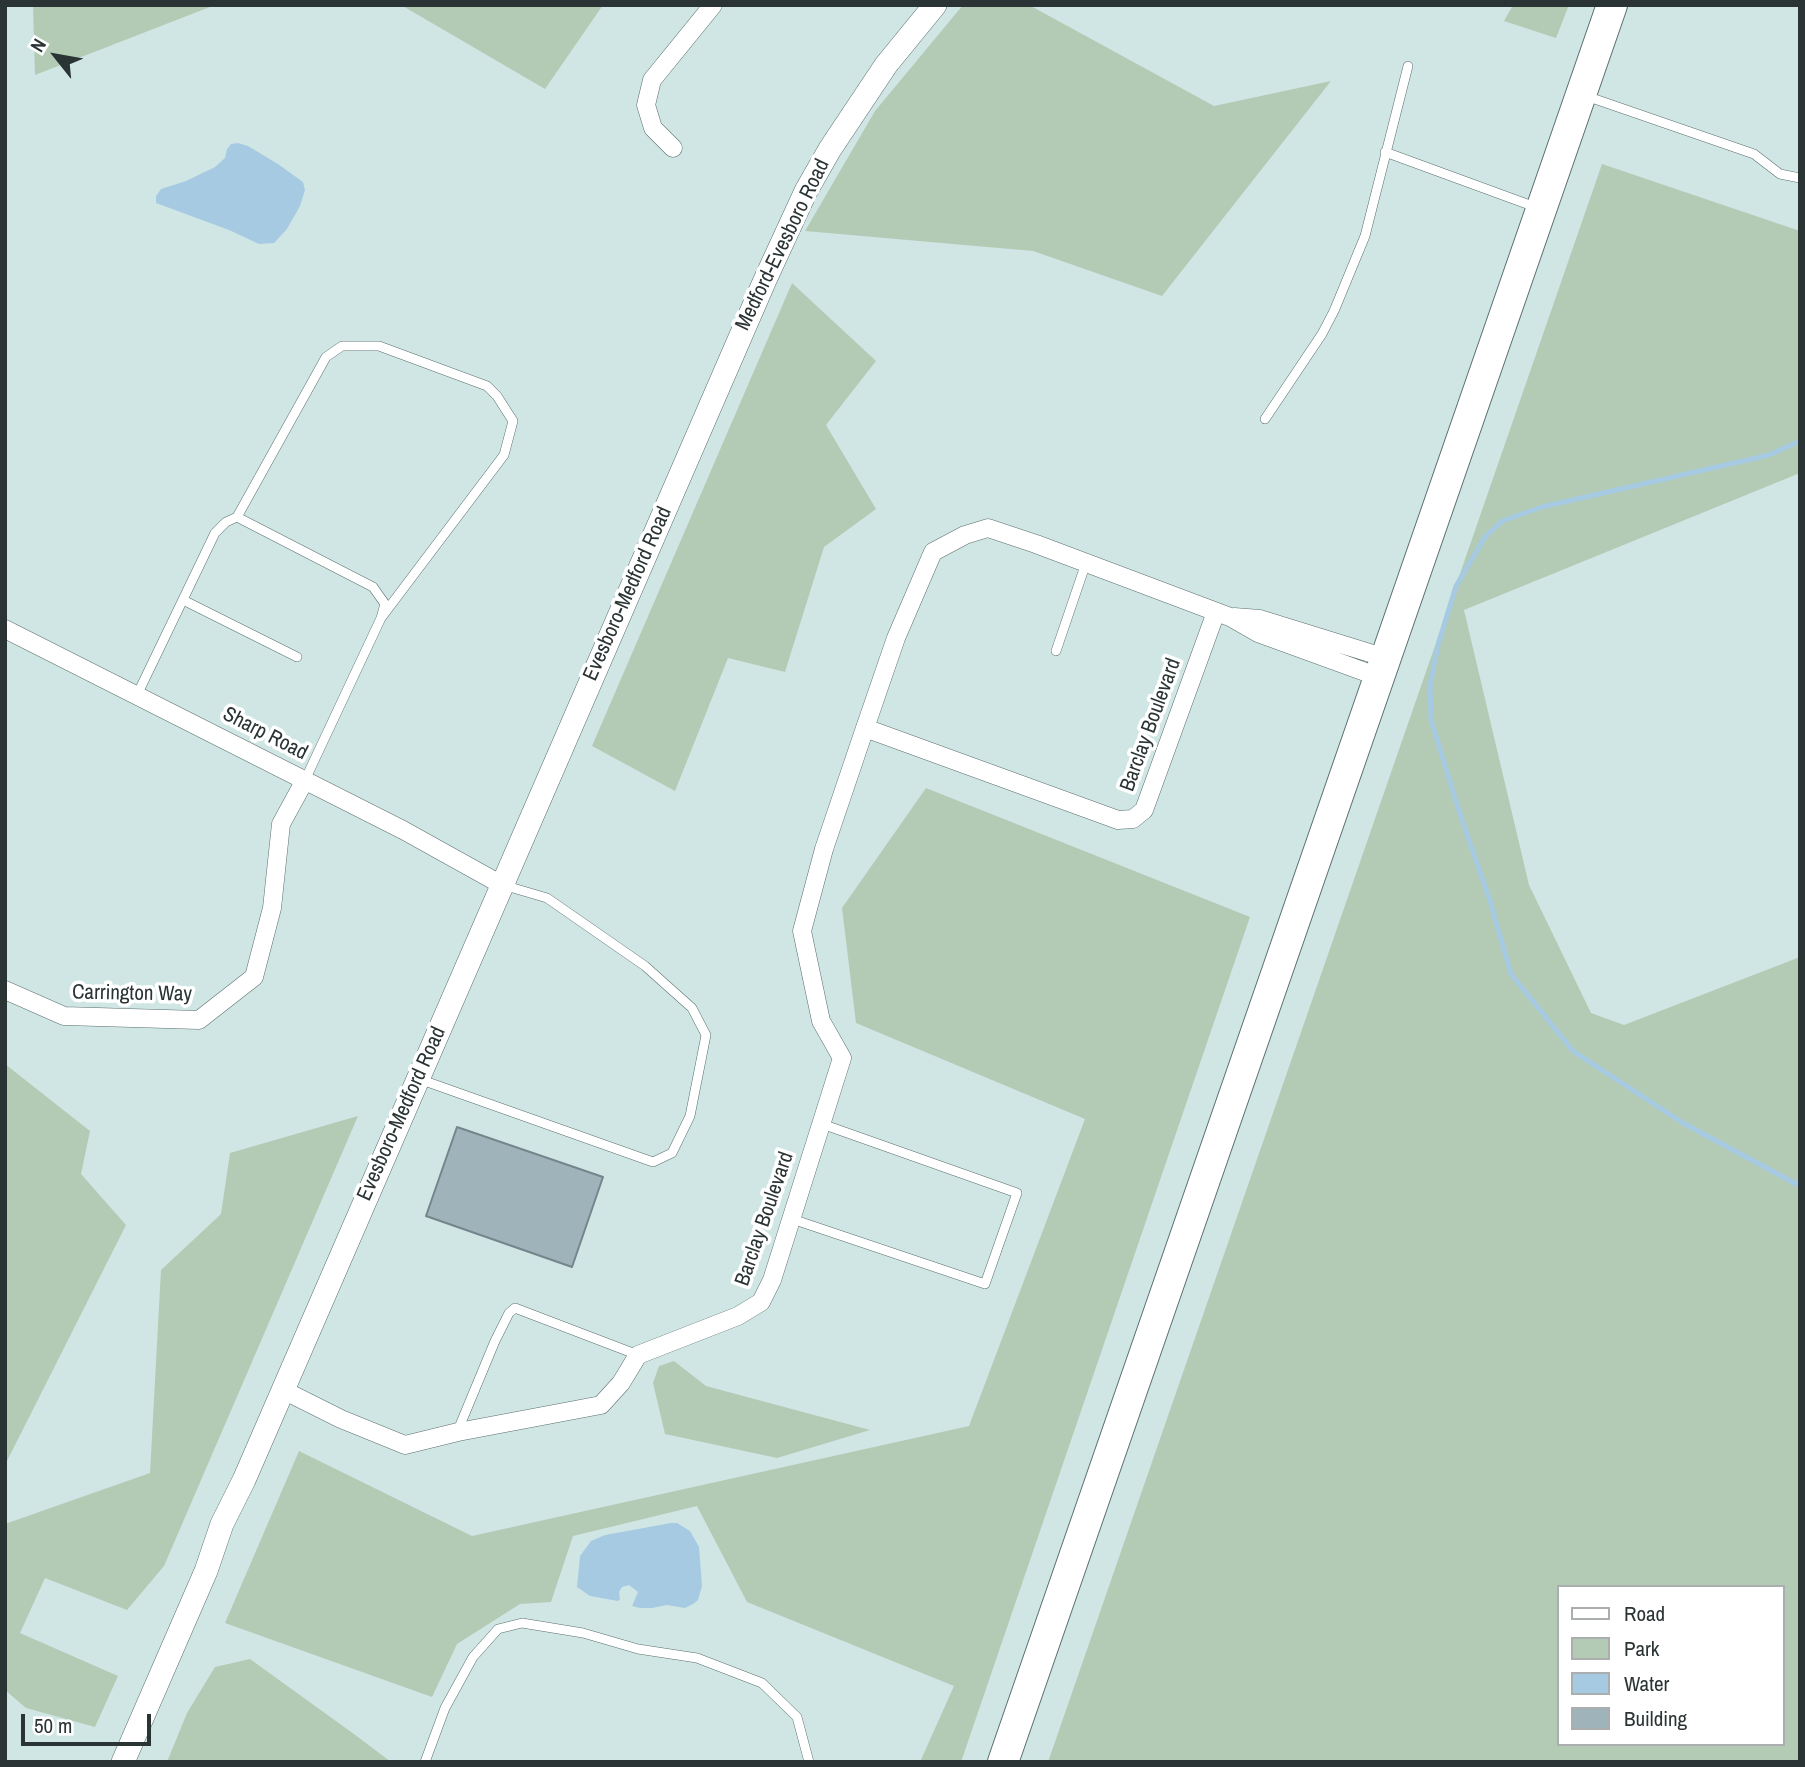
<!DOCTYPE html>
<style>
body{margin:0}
#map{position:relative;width:1805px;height:1767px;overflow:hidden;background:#cfe6e5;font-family:"Archivo Narrow",sans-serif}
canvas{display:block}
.frame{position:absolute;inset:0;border:7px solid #2b3434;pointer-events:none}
.legend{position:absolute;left:1557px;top:1585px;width:228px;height:161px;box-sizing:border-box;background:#fff;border:2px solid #aaaeae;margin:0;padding:9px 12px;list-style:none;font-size:21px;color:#2b3434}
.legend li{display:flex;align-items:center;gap:14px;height:35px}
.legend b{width:35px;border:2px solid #aaaeae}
.north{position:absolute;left:21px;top:21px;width:70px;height:70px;-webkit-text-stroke:5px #fff;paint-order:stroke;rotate:301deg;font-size:19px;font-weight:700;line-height:28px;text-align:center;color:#2b3434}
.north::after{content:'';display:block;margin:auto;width:24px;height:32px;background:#2b3434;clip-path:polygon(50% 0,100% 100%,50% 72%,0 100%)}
.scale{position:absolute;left:21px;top:1714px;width:130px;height:32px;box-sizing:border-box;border:4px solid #2b3434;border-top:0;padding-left:9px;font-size:21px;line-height:24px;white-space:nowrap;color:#2b3434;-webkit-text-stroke:5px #fff;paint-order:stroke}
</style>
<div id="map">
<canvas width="1805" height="1767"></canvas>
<div class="frame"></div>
<ul class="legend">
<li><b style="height:9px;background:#fff"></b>Road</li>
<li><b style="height:19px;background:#b3cbb5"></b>Park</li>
<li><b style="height:19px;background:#a7cae3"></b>Water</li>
<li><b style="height:19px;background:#9fb4ba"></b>Building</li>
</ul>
<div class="north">N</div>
<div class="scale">50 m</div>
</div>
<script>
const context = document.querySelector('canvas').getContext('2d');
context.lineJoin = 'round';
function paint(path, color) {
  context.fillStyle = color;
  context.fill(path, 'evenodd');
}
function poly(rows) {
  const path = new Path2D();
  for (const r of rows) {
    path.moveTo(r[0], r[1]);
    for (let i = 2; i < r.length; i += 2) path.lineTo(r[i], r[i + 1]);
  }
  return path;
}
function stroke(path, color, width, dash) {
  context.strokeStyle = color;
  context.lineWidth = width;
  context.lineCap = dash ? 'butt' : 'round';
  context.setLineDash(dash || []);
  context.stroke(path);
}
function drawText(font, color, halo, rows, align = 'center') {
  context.font = font + ' "Archivo Narrow",sans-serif';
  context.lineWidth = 7;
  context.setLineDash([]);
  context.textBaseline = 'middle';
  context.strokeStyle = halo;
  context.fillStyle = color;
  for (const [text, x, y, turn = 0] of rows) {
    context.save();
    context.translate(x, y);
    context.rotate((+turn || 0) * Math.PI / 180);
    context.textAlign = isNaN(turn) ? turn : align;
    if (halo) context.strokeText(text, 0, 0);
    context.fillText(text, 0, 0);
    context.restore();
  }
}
const green = poly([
 [33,5,215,5,35,75],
 [401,5,603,5,545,89],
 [963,5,1029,5,1214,106,1331,81,1162,296,1033,251,805,231,875,111],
 [1513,5,1569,5,1556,38,1504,21],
 [1602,164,1800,231,1800,473,1464,610,1529,885,1591,1013,1624,1025,1800,957,1800,1762,1048,1762],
 [1558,1587,1782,1587,1782,1744,1558,1744],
 [792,283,876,361,826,425,876,509,824,547,785,672,728,658,675,791,592,746],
 [926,788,1250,917,961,1762,920,1762,954,1686,747,1602,697,1506,573,1536,551,1602,520,1604,457,1644,432,1697,225,1623,299,1451,472,1536,969,1426,1085,1119,856,1023,842,908],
 [5,1064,90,1131,81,1174,126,1225,5,1465],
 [358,1116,164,1566,127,1610,45,1578,20,1633,118,1676,95,1727,26,1708,5,1690,5,1524,150,1473,161,1270,221,1214,230,1153],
 [674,1361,706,1386,870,1430,777,1458,665,1434,653,1383,659,1366],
 [250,1659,358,1737,391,1762,167,1762,187,1713,215,1667]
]);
const water = poly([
 [238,143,248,146,278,164,303,182,305,190,300,206,287,229,274,243,259,244,229,230,156,203,156,196,161,189,186,181,215,167,225,158,227,149,231,144],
 [671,1523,677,1523,690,1531,699,1547,702,1586,698,1600,693,1604,685,1608,667,1605,652,1608,640,1608,632,1606,638,1592,629,1585,622,1587,619,1592,620,1599,618,1601,590,1596,577,1587,580,1556,591,1541,605,1535]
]);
const stream = poly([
 [1800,441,1769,455,1542,507,1502,521,1485,537,1456,586,1438,645,1430,685,1431,720,1459,811,1490,901,1511,974,1573,1051,1683,1123,1800,1186]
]);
const building = poly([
 [457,1127,603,1177,572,1267,426,1216,457,1127]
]);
const service = poly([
 [1586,96,1754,154,1780,174,1800,178],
 [1385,152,1538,208],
 [1265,419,1322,334,1334,311,1365,236,1408,66],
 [237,517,326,357,342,346,379,346,487,386,497,396,513,421,504,455,381,618],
 [183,600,297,657],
 [1056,651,1086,563],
 [137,695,215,533,226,522,237,517,373,587,385,604,381,618,305,780],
 [419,1079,653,1162,672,1153,690,1116,706,1035,692,1008,645,966,547,898,503,885],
 [792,1219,985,1284,1017,1193,822,1124],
 [458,1430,495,1341,509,1313,515,1308,638,1355],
 [425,1762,445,1708,473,1657,498,1629,522,1623,583,1633,638,1649,697,1658,762,1683,797,1717,809,1762]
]);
const minor = poly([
 [673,148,653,128,646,105,652,80,713,5],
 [1216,612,1144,810,1133,819,1118,820,865,728,896,638,933,552,965,535,988,528,1036,544,1230,617,1258,633,1379,677],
 [1234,617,1260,619,1386,658],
 [5,629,403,830,502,885],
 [5,990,64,1016,199,1020,254,977,272,908,281,824,305,780],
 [283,1390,341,1419,405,1445,458,1432,601,1405,621,1383,638,1355,738,1316,761,1302,772,1280,842,1058,821,1021,802,931,824,849,865,728]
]);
const tertiary = poly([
 [123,1762,206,1571,222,1524,244,1480,765,280,806,191,830,149,886,65,935,5]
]);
const trunk = poly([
 [1003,1762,1612,5]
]);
const streetNames = [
 ["Medford-Evesboro Road",783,245,-64],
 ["Evesboro-Medford Road",628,594,-66],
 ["Barclay Boulevard",1151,725,-70],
 ["Sharp Road",265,734,27],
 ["Carrington Way",132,994,1],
 ["Evesboro-Medford Road",402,1114,-66],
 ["Barclay Boulevard",765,1219,-71]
];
paint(green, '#b3cbb5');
paint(water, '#a7cae3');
stroke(stream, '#a7cae3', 5);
paint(building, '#9fb4ba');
stroke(building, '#73868c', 2);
stroke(service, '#5b6f6e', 10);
stroke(minor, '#5b6f6e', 19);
stroke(tertiary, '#5b6f6e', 24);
stroke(trunk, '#5b6f6e', 32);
stroke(service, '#fff', 9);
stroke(minor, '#fff', 18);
stroke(tertiary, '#fff', 23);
stroke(trunk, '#fff', 30);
drawText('21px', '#2b3434', '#fff', streetNames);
</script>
